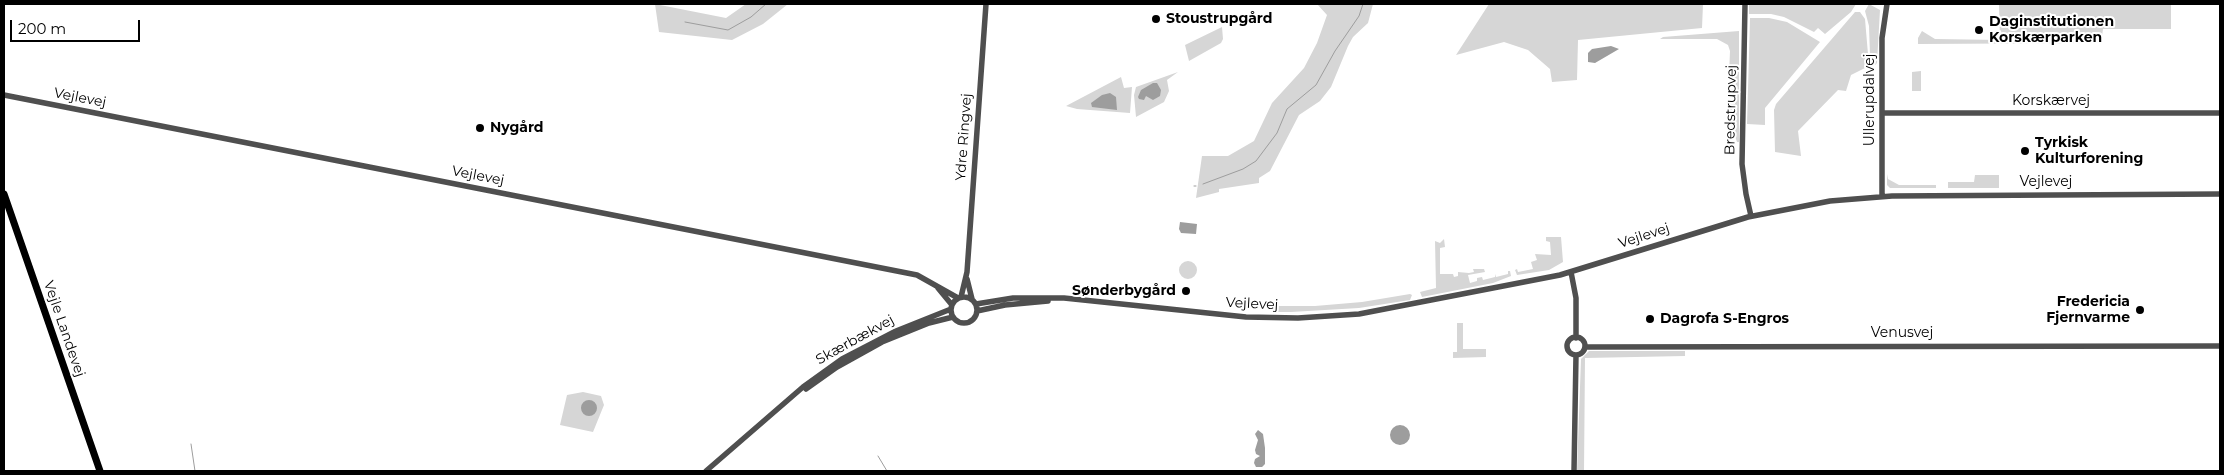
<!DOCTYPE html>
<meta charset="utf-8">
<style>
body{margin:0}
#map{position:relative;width:2224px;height:475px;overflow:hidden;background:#fff;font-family:Montserrat,sans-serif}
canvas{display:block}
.frame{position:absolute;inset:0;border:5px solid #000;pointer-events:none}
.scale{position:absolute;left:10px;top:20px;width:130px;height:22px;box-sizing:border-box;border:2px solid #000;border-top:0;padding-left:6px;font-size:15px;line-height:18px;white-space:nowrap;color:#000;-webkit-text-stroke:4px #fff;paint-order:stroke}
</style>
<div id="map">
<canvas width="2224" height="475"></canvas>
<div class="frame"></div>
<div class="scale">200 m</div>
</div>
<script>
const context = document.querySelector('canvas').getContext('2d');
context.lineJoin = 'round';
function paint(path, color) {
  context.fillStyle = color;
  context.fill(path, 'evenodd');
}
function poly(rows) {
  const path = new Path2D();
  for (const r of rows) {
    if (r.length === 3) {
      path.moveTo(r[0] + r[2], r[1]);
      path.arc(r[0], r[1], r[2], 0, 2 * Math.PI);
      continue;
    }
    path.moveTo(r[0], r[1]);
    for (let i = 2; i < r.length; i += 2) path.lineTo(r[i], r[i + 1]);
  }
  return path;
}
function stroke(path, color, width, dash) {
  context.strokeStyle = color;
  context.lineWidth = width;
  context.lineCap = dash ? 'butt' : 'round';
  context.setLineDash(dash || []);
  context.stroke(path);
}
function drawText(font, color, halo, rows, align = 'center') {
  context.font = font + ' Montserrat,sans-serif';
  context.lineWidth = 4;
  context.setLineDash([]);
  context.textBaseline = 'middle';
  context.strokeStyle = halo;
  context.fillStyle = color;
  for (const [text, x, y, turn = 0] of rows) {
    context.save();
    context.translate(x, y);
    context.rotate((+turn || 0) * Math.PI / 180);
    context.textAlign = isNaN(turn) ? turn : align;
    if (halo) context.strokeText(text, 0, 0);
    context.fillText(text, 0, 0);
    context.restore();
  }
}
const green = poly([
 [655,4,726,18,746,4,788,4,763,24,732,40,659,32],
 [1317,4,1373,4,1368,23,1353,37,1348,46,1331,87,1320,101,1299,115,1270,171,1259,178,1259,183,1219,189,1219,192,1196,198,1202,156,1228,156,1254,141,1272,103,1304,68,1317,43,1327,15],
 [1489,4,1703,4,1702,28,1578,40,1577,80,1552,82,1550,69,1528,50,1504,42,1456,55],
 [1749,4,1856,4,1851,12,1825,34,1818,28,1814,32,1784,17,1771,14,1749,14],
 [1869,4,1880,10,1877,63,1875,65,1870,55,1869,26,1865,11],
 [2084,4,2171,4,2171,29,2103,29,2101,43,1918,44,1918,38,1922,31,1935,39,2000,40,1999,5],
 [1855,12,1860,12,1865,19,1869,66,1851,75,1846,91,1838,90,1798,131,1801,156,1775,152,1774,110,1776,104],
 [1750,18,1769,18,1787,22,1820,42,1765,108,1765,125,1747,124],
 [1222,27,1223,39,1221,43,1189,61,1185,45],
 [1739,31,1739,142,1737,142,1727,112,1728,103,1735,104,1736,92,1727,93,1728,89,1733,89,1736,83,1733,83,1733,75,1729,75,1730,51,1728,45,1717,39,1660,39,1663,37],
 [1921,71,1921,91,1912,91,1912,72],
 [1178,72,1167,80,1169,91,1164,102,1136,117,1134,95,1136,87],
 [1121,77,1124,88,1132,87,1130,113,1077,109,1066,106],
 [1887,174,1888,179,1899,185,1936,185,1936,188,1890,188,1887,185],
 [1975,175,1999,175,1999,188,1948,188,1948,182,1974,182],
 [1546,237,1561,237,1563,262,1549,270,1517,275,1515,270,1517,269,1518,272,1533,269,1531,262,1537,260,1535,254,1551,255,1550,242,1546,241],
 [1444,239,1445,247,1440,248,1440,274,1453,274,1454,277,1458,276,1458,272,1469,273,1474,272,1473,269,1484,269,1485,272,1468,275,1470,283,1477,281,1477,278,1482,277,1483,280,1495,277,1495,274,1496,277,1508,274,1508,271,1510,271,1511,276,1493,283,1422,297,1420,292,1436,288,1435,241,1440,243],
 [1188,270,9],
 [1410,294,1412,295,1410,300,1359,308,1291,312,1277,312,1275,309,1278,306,1315,306,1362,302],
 [1457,323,1463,323,1463,349,1486,349,1486,357,1453,358,1453,352,1457,352],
 [1589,351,1685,351,1685,356,1585,358,1584,471,1577,471,1581,359],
 [583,392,601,396,604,405,593,432,560,425,567,395]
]);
const water = poly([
 [1611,46,1619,49,1595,63,1588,62,1588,53,1592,49],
 [1153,83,1157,83,1161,90,1160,96,1153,100,1146,96,1144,100,1139,99,1138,97,1141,90],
 [1110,93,1116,97,1117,110,1092,107,1091,103,1102,95],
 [1180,222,1197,224,1196,234,1181,233,1179,229],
 [589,408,8],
 [1400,435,10],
 [1258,430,1263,434,1265,448,1265,464,1262,467,1256,467,1254,463,1255,459,1260,456,1256,454,1255,450,1258,440,1255,434]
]);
const stream = poly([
 [685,22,728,30,751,17,766,4],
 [1203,184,1243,169,1256,161,1277,133,1287,109,1316,85,1335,51,1359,16,1363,4],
 [1194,186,1196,186],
 [191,444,195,471],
 [878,456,887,471]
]);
const minor = poly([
 [1745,4,1742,164,1746,194,1751,216],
 [4,95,917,275,958,298],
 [1882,113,2220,113],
 [1882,196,1882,38,1887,4],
 [1571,272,1576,298,1576,338],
 [967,279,972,299],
 [938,288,952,305],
 [961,297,967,272,986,4],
 [964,310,13],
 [976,304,1013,298,1064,298,1246,317,1298,318,1359,314,1560,275,1748,217,1830,201,1892,196,2220,194],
 [977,311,1005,305,1048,301],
 [1576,346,9],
 [1585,347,2220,346],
 [806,389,837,367,882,342,929,323,953,317],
 [706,471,803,387,842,359,896,331,951,309],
 [1574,471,1576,355]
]);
const major = poly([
 [4,194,100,471]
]);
const markers = [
 [1156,19,5,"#000"],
 [1979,30,5,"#000"],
 [480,128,5,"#000"],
 [2025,151,5,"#000"],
 [1186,291,5,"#000"],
 [2140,310,5,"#000"],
 [1650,319,5,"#000"]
];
const poiNames = [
 ["Stoustrupgård",1166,19],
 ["Daginstitutionen",1989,22],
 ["Korskærparken",1989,38],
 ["Nygård",490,128],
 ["Tyrkisk",2035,143],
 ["Kulturforening",2035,159],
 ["Sønderbygård",1176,291,"right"],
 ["Fredericia",2130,302,"right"],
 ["Fjernvarme",2130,318,"right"],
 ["Dagrofa S-Engros",1660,319]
];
const streetNames = [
 ["Vejlevej",80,98,11],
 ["Ullerupdalvej",1870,100,-90],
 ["Korskærvej",2051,101],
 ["Bredstrupvej",1731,110,-89],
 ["Ydre Ringvej",964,137,-86],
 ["Vejlevej",478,176,11],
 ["Vejlevej",2046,182],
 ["Vejlevej",1644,236,-18],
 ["Vejlevej",1252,304,3],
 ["Vejle Landevej",64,329,71],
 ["Venusvej",1902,333],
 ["Skærbækvej",855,340,-29]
];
paint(green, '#d6d6d6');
paint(water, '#9d9d9d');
stroke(stream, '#9d9d9d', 1);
stroke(minor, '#4f4f4f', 5.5);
stroke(major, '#000', 7);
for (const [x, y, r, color] of markers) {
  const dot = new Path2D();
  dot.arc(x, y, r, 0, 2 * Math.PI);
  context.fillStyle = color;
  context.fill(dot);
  stroke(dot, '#fff', 2);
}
drawText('bold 14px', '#000', '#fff', poiNames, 'left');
drawText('14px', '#000', '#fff', streetNames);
</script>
